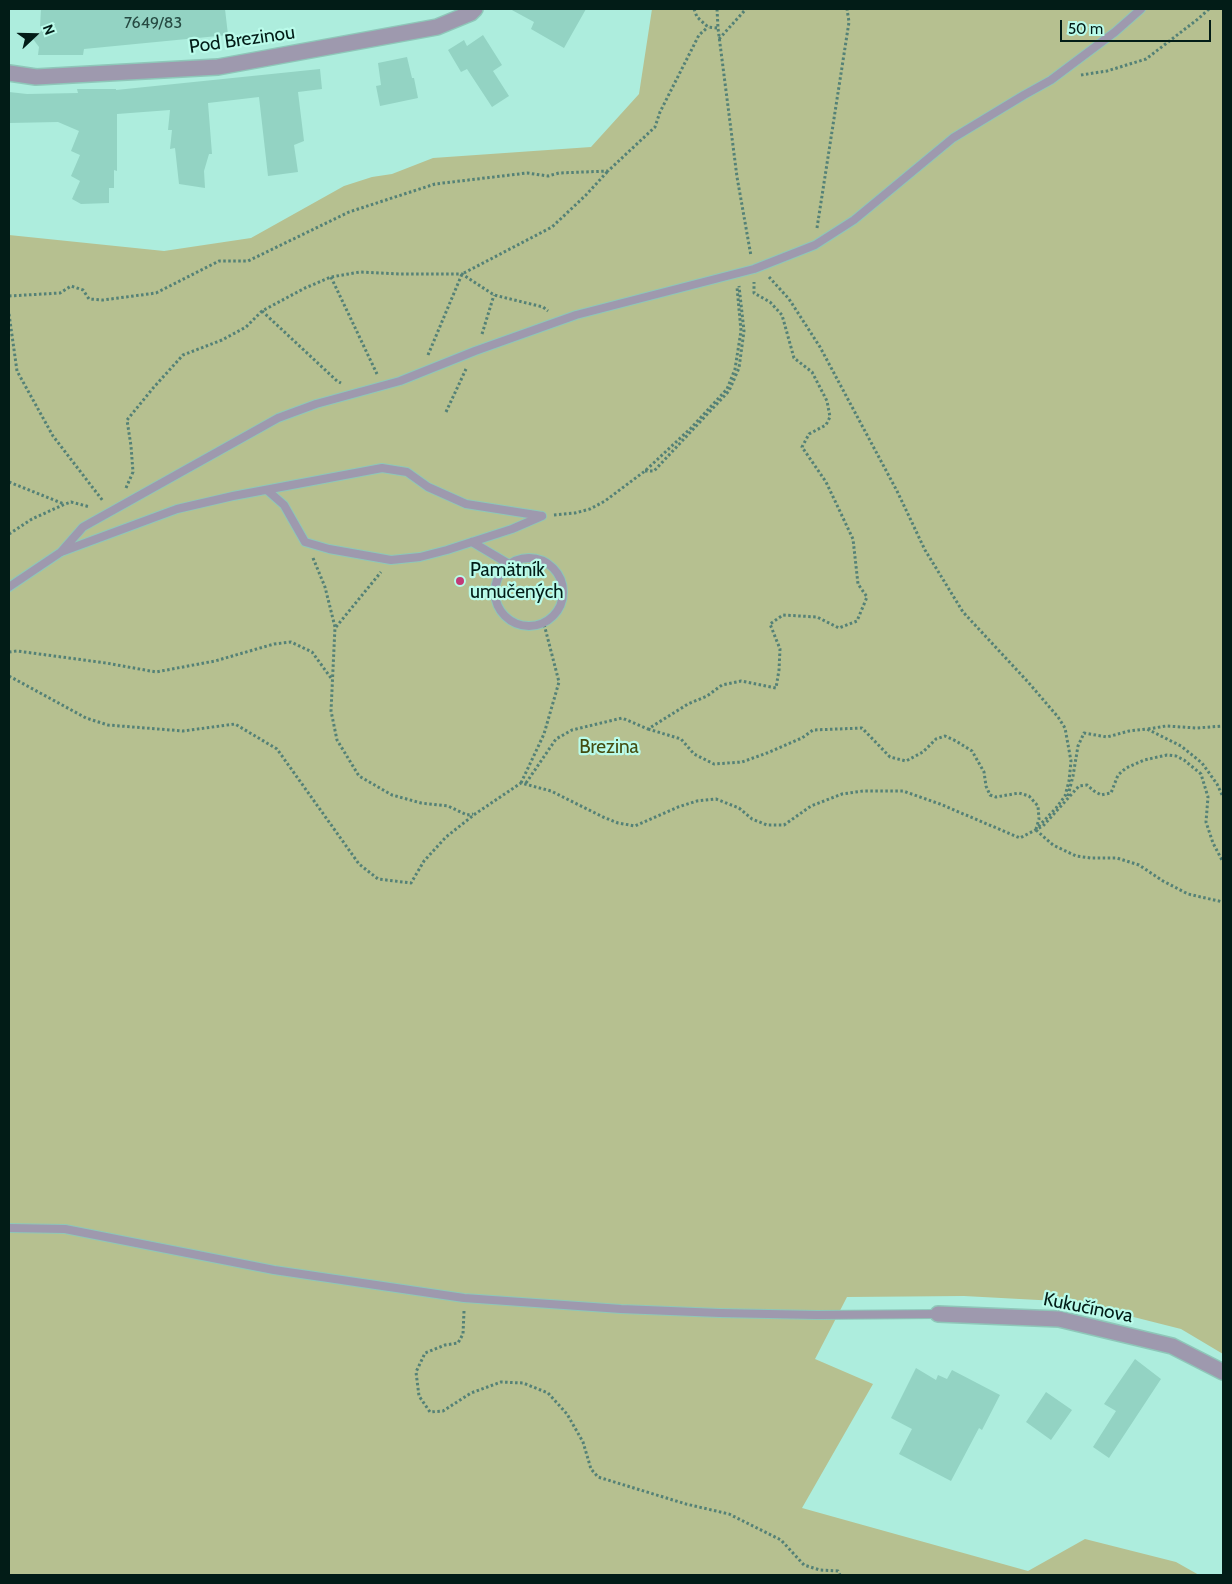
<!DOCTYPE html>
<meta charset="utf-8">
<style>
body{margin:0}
#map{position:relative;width:1232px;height:1584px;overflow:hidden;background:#adeddd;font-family:Cabin,sans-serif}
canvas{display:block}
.frame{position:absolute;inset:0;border:10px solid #021c17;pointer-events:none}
.north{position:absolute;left:10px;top:10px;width:50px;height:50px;-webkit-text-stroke:4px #bafbea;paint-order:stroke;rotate:69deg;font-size:14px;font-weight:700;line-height:20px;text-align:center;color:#021c17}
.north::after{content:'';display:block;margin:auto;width:18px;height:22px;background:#021c17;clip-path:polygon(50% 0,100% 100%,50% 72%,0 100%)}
.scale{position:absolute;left:1060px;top:20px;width:151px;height:22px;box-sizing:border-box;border:2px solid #021c17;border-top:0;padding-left:6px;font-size:15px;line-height:18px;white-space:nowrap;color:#021c17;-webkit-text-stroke:4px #bafbea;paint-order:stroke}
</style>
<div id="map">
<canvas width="1232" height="1584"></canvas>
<div class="frame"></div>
<div class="north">N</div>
<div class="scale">50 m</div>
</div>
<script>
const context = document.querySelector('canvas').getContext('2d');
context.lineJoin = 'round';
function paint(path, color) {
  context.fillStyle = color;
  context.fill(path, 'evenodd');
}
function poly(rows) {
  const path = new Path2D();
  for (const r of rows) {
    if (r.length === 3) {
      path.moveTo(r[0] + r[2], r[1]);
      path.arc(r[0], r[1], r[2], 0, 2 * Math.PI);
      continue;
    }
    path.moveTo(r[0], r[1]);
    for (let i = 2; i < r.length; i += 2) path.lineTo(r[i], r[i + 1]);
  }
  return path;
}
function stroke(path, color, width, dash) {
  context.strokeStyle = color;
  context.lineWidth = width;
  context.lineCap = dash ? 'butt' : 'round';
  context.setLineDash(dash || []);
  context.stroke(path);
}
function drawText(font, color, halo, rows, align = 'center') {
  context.font = font + ' Cabin,sans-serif';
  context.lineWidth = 4.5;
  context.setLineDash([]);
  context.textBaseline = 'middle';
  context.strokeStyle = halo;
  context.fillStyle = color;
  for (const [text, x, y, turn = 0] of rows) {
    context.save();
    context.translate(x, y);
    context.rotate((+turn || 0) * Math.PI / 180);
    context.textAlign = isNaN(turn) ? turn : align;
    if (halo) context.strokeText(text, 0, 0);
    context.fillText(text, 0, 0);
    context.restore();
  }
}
const green = poly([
 [652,9,1223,9,1223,1354,1181,1329,1090,1306,1057,1301,964,1296,847,1297,815,1359,873,1384,802,1508,1028,1571,1085,1539,1176,1562,1199,1575,9,1575,9,235,164,251,251,238,344,186,372,177,392,174,433,158,591,147,639,94]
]);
const building = poly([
 [41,9,225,9,228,35,84,49,83,55,38,55,39,47,33,39,42,30,40,27],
 [510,9,586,9,564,48,531,29,534,22],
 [483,35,502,65,493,71,509,96,492,107,467,69,461,72,448,50,464,40,467,46],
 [407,57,412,78,414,78,418,98,380,106,376,86,381,85,378,63],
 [320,69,322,89,298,92,304,141,294,145,298,172,268,176,259,97,208,103,212,154,209,154,204,171,205,188,179,184,175,148,170,149,172,130,168,130,170,110,117,114,117,171,114,170,114,188,109,188,109,203,81,204,72,199,80,181,71,176,80,155,71,151,79,131,58,122,9,123,9,92,27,94,78,93,77,89,116,89,116,90],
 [1135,1359,1161,1379,1109,1458,1093,1447,1116,1411,1104,1404],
 [916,1368,936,1380,938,1375,947,1379,952,1370,1000,1395,982,1430,979,1428,951,1481,899,1454,912,1429,891,1418],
 [1046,1392,1072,1410,1051,1440,1026,1422]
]);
const path = poly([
 [694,9,697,17,708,27,718,28],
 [717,9,718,28,737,177,751,256],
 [719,39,746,9],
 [1081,75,1107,71,1146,59,1198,19,1209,9],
 [817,228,849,22,847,9],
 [331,277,377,374],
 [769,277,789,299,820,347,897,491,925,550,963,612,1028,682,1058,717,1065,728,1071,761,1069,781,1065,796,1056,808,1038,827],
 [9,296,60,293,71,286,83,290,89,299,103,300,156,293,219,261,248,261,349,212,435,184,527,173,548,176,559,173,608,171,655,127,660,112,699,35,708,27],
 [262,311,337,381,341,383],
 [9,314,17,371,53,436,103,501],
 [482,334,494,295],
 [428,355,462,274,552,227,586,195,608,171],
 [446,412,466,369],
 [645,471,654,471,729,391,739,368,744,331,739,286],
 [9,482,64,504],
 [126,488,133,472,131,446,127,420,154,387,183,355,222,340,246,327,262,311,305,288,331,277,360,272,401,274,462,274,494,295,543,307,548,311],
 [554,515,575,513,590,509,605,501,645,471,691,428,727,389,735,369,741,331,737,287],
 [9,534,32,519,65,504,71,502,90,507],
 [313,558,325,587,335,627,331,711,337,740,359,776,392,795,421,803,448,806,467,815,473,814],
 [336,627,381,572],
 [9,652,17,651,106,663,156,672,215,661,274,644,291,642,312,652,331,678],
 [9,676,86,718,108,725,183,731,235,724,277,749,359,864,378,879,411,883,424,861,446,837,475,814,521,783,551,791,603,817,618,823,635,826,678,807,697,801,716,799,739,808,752,819,767,825,784,825,811,806,842,794,863,791,903,791,940,804,1020,838,1043,826,1079,786,1087,785,1094,791,1101,795,1111,793,1118,775,1126,768,1144,760,1167,755,1176,756,1184,760,1201,774,1208,797,1206,822,1213,843,1223,862],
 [648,729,681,739,694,754,714,764,742,762,767,753,802,738,813,730,862,728,890,757,906,761,923,752,936,739,945,736,956,741,972,751,984,772,986,786,990,795,996,797,1019,793,1029,796,1038,806,1039,819,1036,829],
 [1148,729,1166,726,1197,728,1223,726],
 [521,783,544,734,559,682,544,624],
 [526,783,556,739,572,730,622,718,648,729,688,704,707,696,722,685,741,681,776,688,779,670,780,649,770,624,783,615,817,617,839,628,857,621,867,597,858,584,853,539,826,482,802,447,809,434,826,425,830,417,827,401,812,372,794,358,782,315,770,302,754,293,754,282],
 [1068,796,1073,776,1078,746,1084,733,1107,737,1129,731,1147,729,1181,746,1202,763,1217,784,1223,797],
 [1036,830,1053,845,1076,856,1091,858,1117,858,1139,865,1163,881,1188,894,1223,902],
 [464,1311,463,1334,458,1343,445,1345,425,1353,416,1372,419,1396,430,1412,443,1411,471,1393,501,1382,523,1383,548,1393,567,1414,583,1442,591,1469,598,1477,686,1504,729,1514,781,1540,804,1565,820,1570,838,1571,840,1575]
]);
const service = poly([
 [267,490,284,505,305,542,329,549,391,560,420,557,447,550,512,529,542,516],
 [472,542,509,564],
 [61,552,83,527,278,418,316,404,400,381,475,351,576,315,754,269,815,245,854,220,953,138,1024,95,1051,80,1115,32,1141,9],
 [529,592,34],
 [9,587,61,552,177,509,233,496,382,468,407,472,428,487,466,504,542,516],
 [9,1228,65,1229,274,1270,464,1298,621,1309,720,1313,817,1315,938,1314]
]);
const minor = poly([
 [9,73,36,77,218,67,437,27,471,13,475,9],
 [938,1314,1059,1319,1172,1346,1223,1372]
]);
const markers = [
 [460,581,5,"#c23a77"]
];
const numberNames = [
 ["7649/83",153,23]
];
const streetNames = [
 ["Pod Brezinou",242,40,-8],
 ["Kukučínova",1088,1308,11]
];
const poiNames = [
 ["Pamätník",470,570],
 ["umučených",470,592]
];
const parkNames = [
 ["Brezina",609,747]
];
paint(green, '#b6c090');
paint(building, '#93d3c3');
stroke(service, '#8ec7b9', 10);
stroke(minor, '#8ec7b9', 18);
stroke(path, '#548176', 3, [2.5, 2.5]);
stroke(service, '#9e99ae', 8);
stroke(minor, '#9e99ae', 15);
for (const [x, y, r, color] of markers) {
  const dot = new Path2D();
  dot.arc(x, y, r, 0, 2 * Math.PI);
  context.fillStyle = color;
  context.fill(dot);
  stroke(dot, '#bafbea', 2);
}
drawText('16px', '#264a42', null, numberNames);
drawText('19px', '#021c17', '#bafbea', streetNames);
drawText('19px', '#021c17', '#bafbea', poiNames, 'left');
drawText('19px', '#434c10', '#bafbea', parkNames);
</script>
